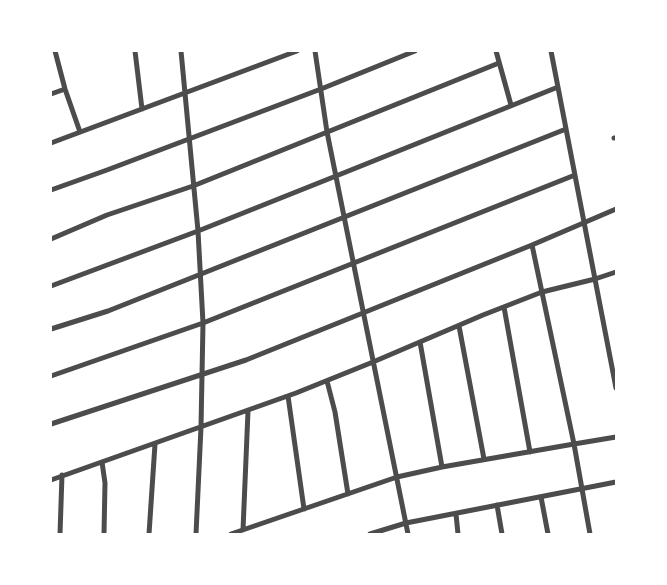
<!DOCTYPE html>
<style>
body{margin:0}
#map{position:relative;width:667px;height:585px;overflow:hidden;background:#fff;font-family:Karla,sans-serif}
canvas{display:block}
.frame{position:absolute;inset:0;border:52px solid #fff;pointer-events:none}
</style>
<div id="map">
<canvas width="667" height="585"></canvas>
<div class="frame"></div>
</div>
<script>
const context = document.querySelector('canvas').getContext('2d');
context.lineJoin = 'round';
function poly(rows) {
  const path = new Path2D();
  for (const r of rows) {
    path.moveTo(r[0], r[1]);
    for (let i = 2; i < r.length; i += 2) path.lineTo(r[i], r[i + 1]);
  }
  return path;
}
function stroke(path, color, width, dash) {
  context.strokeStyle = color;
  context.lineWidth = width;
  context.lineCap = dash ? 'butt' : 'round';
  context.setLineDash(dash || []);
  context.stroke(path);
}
const minor = poly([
 [55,51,65,89,80,132],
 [135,51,142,109],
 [181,51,198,231,203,323,201,427,196,534],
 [315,51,327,132,408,534],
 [496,51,511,105],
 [551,51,616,388],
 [51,94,65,89],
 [614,138,616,138],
 [51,143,297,51],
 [51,190,107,170,321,89,415,51],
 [51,239,107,215,193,186,499,63],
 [532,245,574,444,616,437],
 [51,286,198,231,336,176,558,87],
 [504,307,530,452],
 [459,326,484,459],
 [51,329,108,311,566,129],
 [420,342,442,467],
 [51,376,203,323,575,175],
 [327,381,335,412,348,494],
 [288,396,304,509],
 [51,424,246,360,532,245,616,209],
 [102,462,105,483,104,534],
 [51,480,296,393,373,362,483,315,542,292,595,279,616,272],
 [541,497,548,534],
 [497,505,502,534],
 [456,514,458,534],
 [243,530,248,411],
 [60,534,62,475],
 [149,534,155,444],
 [231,534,397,477,442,467,574,444,590,534],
 [370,534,406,523,616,482]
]);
stroke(minor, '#4c4c4c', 5);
</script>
